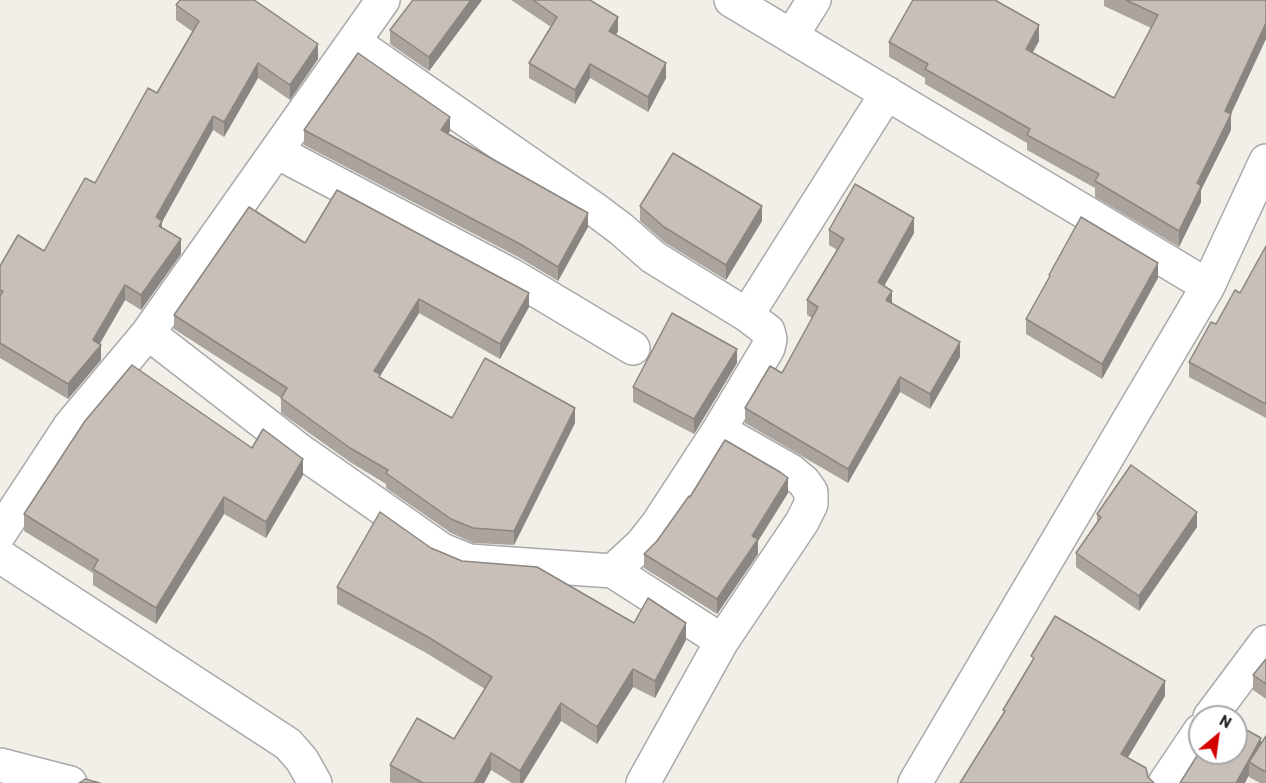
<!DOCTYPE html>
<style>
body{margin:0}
#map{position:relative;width:1266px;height:783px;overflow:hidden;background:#f2efe9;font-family:Barlow,sans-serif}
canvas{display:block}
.north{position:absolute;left:1188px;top:705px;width:60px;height:60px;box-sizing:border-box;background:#fff;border:2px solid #a7a7a7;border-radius:50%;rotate:29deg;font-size:16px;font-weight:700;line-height:24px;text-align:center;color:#222}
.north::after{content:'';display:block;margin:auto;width:21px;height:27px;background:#d40000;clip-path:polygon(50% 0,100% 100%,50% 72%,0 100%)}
</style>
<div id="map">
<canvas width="1266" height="783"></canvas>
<div class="north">N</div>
</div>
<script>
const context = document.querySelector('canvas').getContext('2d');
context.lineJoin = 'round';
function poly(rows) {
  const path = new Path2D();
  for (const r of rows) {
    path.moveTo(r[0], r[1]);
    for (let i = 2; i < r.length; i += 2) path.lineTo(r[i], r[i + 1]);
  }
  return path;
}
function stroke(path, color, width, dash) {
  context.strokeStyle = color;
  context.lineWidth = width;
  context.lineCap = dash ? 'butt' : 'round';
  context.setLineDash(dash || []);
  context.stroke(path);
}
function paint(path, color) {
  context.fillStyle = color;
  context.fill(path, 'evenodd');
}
const minor = poly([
 [731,0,1208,286],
 [792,35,814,0],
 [354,42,593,208,621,229,653,257,747,315],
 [277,152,511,275,633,348],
 [148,333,299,450,442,550,469,561,613,571,642,544,657,525,719,430,768,348,770,339,768,331,747,315,887,93],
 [0,533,70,426,148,333,383,0],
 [0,556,288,744,302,760,315,783],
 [613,571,722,641],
 [1210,717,1266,642],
 [0,765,70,783],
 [643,783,722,641,802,522,811,504,811,492,804,482,791,471,719,430],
 [915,783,1208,286,1266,161],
 [1165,783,1200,731]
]);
const wall = poly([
 [413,0,482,0,429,71,390,44,390,30],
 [511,0,590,0,618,31,616,35,666,78,648,112,590,78,575,104,529,78,529,63,551,27],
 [1104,0,1266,0,1231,114,1231,130,1201,190,1201,202,1179,247,1095,197,1095,188,1027,150,1027,143,925,84,925,78,889,57,889,42,1039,41,1032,53,1114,98,1151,28,1104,6],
 [176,5,318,59,290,100,258,78,224,137,213,130,162,222,162,228,181,254,141,310,125,300,100,344,101,360,68,399,0,358,0,266,44,251,95,183,157,93,193,32,176,20],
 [304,130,450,131,448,134,588,227,558,281,520,258,304,145],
 [640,206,762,221,726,280,664,242,640,221],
 [829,230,914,233,884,286,892,303,960,357,930,409,900,392,848,483,745,423,745,408,782,373,812,318,807,315,807,300,837,250,829,245],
 [305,243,529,307,500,359,419,313,380,376,380,378,452,418,575,423,514,545,473,543,451,533,386,488,386,484,350,462,281,413,281,398,174,329,174,315],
 [1266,246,1266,418,1189,377,1189,362,1216,324,1240,293],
 [1049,275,1158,278,1102,379,1026,334,1026,319,1049,279],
 [737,363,694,434,633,402,633,387],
 [252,448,303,475,266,538,224,514,156,624,93,585,93,573,24,531,24,514],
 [788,493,758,541,758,554,717,614,644,568,644,554,657,541,690,497],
 [1097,514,1197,527,1139,611,1076,567,1076,553,1097,522],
 [431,548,462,561,634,623,686,640,655,698,633,687,597,744,561,721,523,783,512,783,491,770,484,783,393,783,390,782,390,765,454,739,485,689,428,654,337,604,337,587],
 [1266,659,1266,699,1253,690,1253,675],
 [1266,736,1266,783,1260,783,1249,777,1249,775,1180,783,1261,743]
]);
const shadedWall = poly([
 [471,0,482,0,429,71,429,57],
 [618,17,618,31,609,46,609,31],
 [1266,23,1266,39,1225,127,1225,111],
 [1039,25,1039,41,1026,65,1026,49],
 [318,44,318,59,290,100,290,85],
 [258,63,258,78,224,137,224,122],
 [666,63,666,78,648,112,648,97],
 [590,64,590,78,575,104,575,90],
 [1231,114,1231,130,1201,190,1201,202,1179,247,1179,231,1197,183],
 [213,116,213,130,162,222,162,235,156,217],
 [450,117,450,131,441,145,441,130],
 [762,206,762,221,726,280,726,265],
 [588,213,588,227,558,281,558,267],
 [914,218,914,233,878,297,878,282],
 [181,239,181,254,141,310,141,295],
 [1158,263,1158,278,1102,379,1102,364],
 [125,285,125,300,94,353,101,345,101,360,68,399,68,384],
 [892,291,892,305,886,300],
 [529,293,529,307,500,359,500,344],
 [419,299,419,313,380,376,380,389,374,371],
 [960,342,960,357,930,409,930,394],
 [737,349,737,363,694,434,694,419],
 [900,377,900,392,848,483,848,469],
 [575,408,575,423,514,545,514,531],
 [303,459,303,475,266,538,266,522],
 [788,478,788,493,758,541,758,554,717,614,717,599,752,536],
 [224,497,224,514,156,624,156,608],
 [1197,512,1197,527,1139,611,1139,596],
 [686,623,686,640,655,698,655,681],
 [633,669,633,687,597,744,597,727],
 [1165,681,1165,696,1121,769,1121,754],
 [561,703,561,721,523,783,520,783,520,771],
 [1261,738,1261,753,1249,762,1249,775,1245,783,1236,783],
 [491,753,491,770,484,783,474,783]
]);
const building = poly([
 [180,0,254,0,318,44,290,85,258,63,224,122,213,116,156,217,162,221,159,226,181,239,141,295,125,285,93,340,101,345,68,384,0,343,0,296,3,291,0,290,0,266,18,235,44,251,85,178,95,183,148,88,157,93,199,21,176,5,180,0],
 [413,0,471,0,429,57,390,30,413,0],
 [533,0,590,0,618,17,609,31,666,63,648,97,590,64,575,90,529,63,557,17,533,0],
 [913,0,995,0,1039,25,1026,49,1114,98,1158,15,1126,0,1266,0,1266,23,1225,111,1231,114,1197,183,1201,186,1179,231,1095,181,1099,174,1027,135,1030,129,925,69,928,64,889,42,913,0],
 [358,53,450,117,441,130,588,213,558,267,520,244,304,130,358,53],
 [673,153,762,206,726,265,664,227,640,206,673,153],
 [855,184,914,218,878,282,892,291,886,300,960,342,930,394,900,377,848,469,745,408,770,366,782,373,818,307,807,300,844,239,829,230,855,184],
 [337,190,529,293,500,344,419,299,374,371,380,374,379,377,452,418,485,358,575,408,514,531,473,528,451,519,386,473,388,470,350,448,281,398,287,388,174,315,249,207,305,243,337,190],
 [1081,217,1158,263,1102,364,1026,319,1050,276,1049,275,1081,217],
 [1266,246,1266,404,1189,362,1211,322,1216,324,1235,290,1240,293,1266,246],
 [672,313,737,349,694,419,633,387,672,313],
 [132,365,252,448,263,429,303,459,266,522,224,497,156,608,93,569,98,560,24,514,85,421,132,365],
 [725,440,780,472,788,478,752,536,758,539,717,599,644,554,657,541,689,496,690,497,725,440],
 [1131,465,1197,512,1139,596,1076,553,1101,517,1097,514,1131,465],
 [380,512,431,548,462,561,537,567,634,623,648,598,686,623,655,681,633,669,597,727,561,703,520,771,491,753,474,783,423,783,390,765,417,718,454,739,492,677,428,637,337,587,380,512],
 [1055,616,1165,681,1121,754,1146,768,1148,777,1154,783,960,783,1005,711,1003,710,1034,658,1031,656,1055,616],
 [1266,659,1266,684,1253,675,1266,659],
 [1236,724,1261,738,1236,783,1180,783,1200,751,1200,753,1236,753,1236,724],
 [1266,736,1266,772,1249,762,1266,736],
 [85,779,100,783,79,783,85,779]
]);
stroke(minor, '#a9a9a9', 36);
stroke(minor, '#fff', 33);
paint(wall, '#aba49e');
paint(shadedWall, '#8b8681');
paint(building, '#c7bfb8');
stroke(building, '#8b8681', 1.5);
</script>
